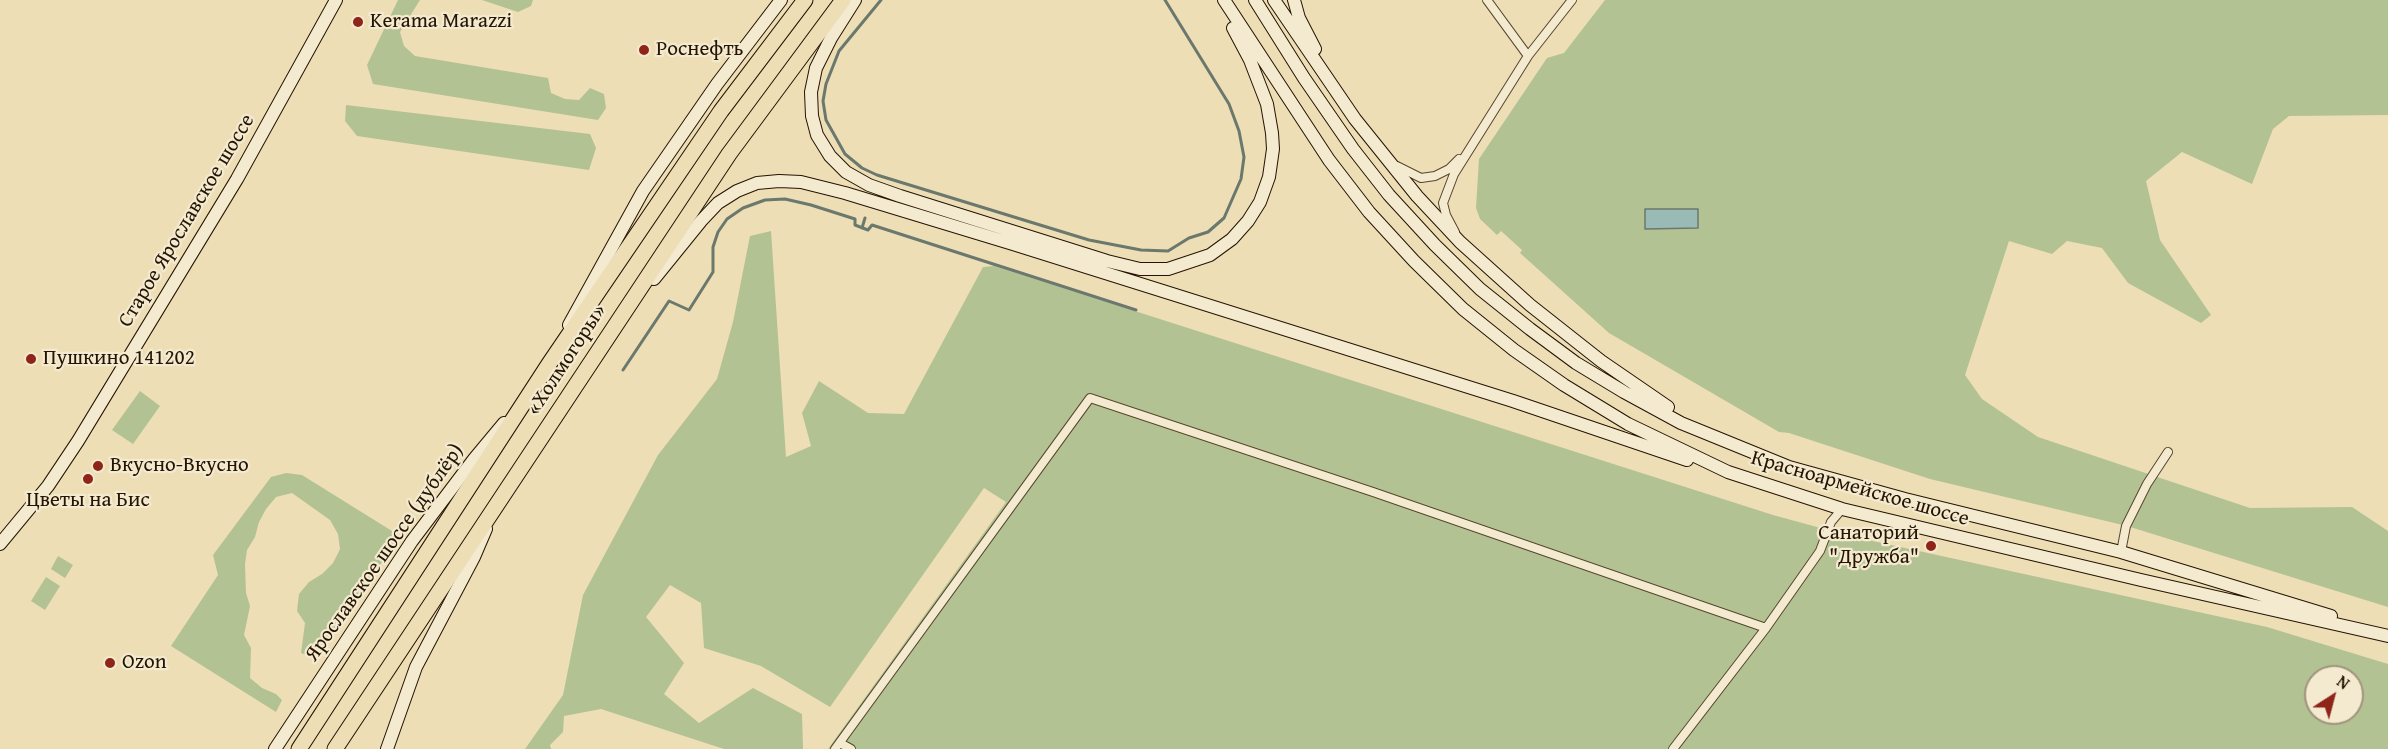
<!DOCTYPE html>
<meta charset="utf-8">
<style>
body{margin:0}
#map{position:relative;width:2388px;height:749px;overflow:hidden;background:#eddeb6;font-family:"Gentium Book Plus",serif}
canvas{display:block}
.north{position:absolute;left:2304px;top:665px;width:60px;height:60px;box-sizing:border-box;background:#f3ead0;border:2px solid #a0947d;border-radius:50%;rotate:36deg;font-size:16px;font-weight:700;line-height:24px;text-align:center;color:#241401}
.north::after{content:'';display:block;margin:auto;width:21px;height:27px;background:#8f2418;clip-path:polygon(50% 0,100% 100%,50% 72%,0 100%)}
</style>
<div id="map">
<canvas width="2388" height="749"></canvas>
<div class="north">N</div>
</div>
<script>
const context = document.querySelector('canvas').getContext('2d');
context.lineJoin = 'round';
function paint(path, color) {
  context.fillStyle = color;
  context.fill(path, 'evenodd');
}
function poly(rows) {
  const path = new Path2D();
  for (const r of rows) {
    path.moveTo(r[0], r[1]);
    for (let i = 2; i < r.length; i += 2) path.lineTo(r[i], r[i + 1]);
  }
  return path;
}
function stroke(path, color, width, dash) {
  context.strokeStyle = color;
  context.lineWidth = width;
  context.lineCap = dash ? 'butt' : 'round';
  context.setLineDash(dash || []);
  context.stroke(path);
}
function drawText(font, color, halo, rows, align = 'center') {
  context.font = font + ' "Gentium Book Plus",serif';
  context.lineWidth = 4.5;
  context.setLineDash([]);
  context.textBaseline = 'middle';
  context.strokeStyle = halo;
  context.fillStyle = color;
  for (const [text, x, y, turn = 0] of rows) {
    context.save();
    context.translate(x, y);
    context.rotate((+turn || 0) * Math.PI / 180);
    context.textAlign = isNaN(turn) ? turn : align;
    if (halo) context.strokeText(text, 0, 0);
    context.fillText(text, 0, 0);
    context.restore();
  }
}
const green = poly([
 [398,0,420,0,400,32,404,46,415,56,548,78,551,93,565,99,579,100,590,88,604,94,606,108,598,120,373,84,367,65],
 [482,0,533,0,531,6,518,12],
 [1605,0,2388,0,2388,115,2289,116,2273,129,2252,184,2182,152,2146,181,2160,240,2211,315,2201,323,2128,283,2102,248,2067,241,2052,254,2009,241,1965,375,1982,399,2038,437,2250,508,2352,507,2388,531,2388,607,2127,526,1930,479,1789,433,1779,432,1609,333,1520,253,1522,250,1501,231,1497,235,1480,219,1476,208,1479,159,1547,58,1564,53],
 [346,105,590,134,596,148,589,170,357,136,345,121],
 [771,231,786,457,811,446,802,413,819,381,868,413,904,414,983,267,994,266,1773,515,1850,536,2267,627,2388,664,2388,749,828,749,1006,502,984,488,830,707,761,666,704,648,701,603,670,585,646,617,684,663,664,694,699,723,753,688,802,714,803,749,724,749,601,709,564,716,563,732,550,745,551,749,525,749,563,695,583,595,658,455,717,379,733,322,750,236],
 [2316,677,2352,677,2352,713,2316,713],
 [140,391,160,406,133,444,112,430],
 [286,473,302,475,400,536,316,658,301,653,305,623,297,611,299,594,309,582,322,574,333,563,340,549,338,534,330,520,292,493,276,497,266,509,259,522,255,537,247,550,245,564,246,593,250,606,244,635,251,648,250,678,262,688,276,694,282,700,276,712,171,646,218,575,213,555,271,477],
 [58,556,73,565,65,578,51,569],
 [46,577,60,586,45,610,31,601]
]);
const water = poly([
 [1645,209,1698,209,1698,228,1645,229,1645,209]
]);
const stream = poly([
 [881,0,839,51,826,84,823,101,826,120,845,154,862,168,877,175,1089,240,1141,250,1168,251,1189,238,1208,232,1224,218,1241,179,1244,157,1239,131,1229,104,1165,0],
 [862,228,865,218],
 [623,370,669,301,689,310,713,272,713,247,718,232,727,219,743,208,765,200,785,199,811,205,855,219,855,225,868,230,872,225,1136,310]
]);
const street = poly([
 [1487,0,1528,56],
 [1397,166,1421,178,1435,176,1449,169,1459,159],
 [1455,232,1446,215,1443,203,1454,174,1528,56,1572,0],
 [2121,552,2126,526,2147,484,2168,452],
 [840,743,851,749],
 [835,749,1090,398,1373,492,1766,628],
 [1673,749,1766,628,1820,551,1831,522,1842,509]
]);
const secondary = poly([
 [855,0,831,38,816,68,811,92,812,116,817,135,830,156,846,172,869,185,900,196,1107,261,1140,269,1168,269,1210,255,1232,239,1248,221,1260,202,1269,177,1273,149,1272,133,1267,104,1250,60,1233,28],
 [1224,0,1329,160,1369,212,1414,261,1463,309,1514,350,1564,385,1628,424,1728,472,1842,509,2141,580,2388,636],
 [1255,0,1304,78,1353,149,1389,195,1435,245,1480,289,1530,329,1576,363,1624,392,1681,423,1789,467,1905,499,2121,552,2331,616],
 [1274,0,1355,119,1417,196,1460,242,1530,305,1601,361,1668,407],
 [1294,0,1299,18,1315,49],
 [654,279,701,221,718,203,737,191,757,183,779,181,801,182,845,193,1013,244,1513,401,1687,460],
 [569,325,643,191,717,84,781,0],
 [0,544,48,486,78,441,237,179,336,0],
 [275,749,412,541,474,459,504,423],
 [387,749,416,667,474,557,486,529]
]);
const highway = poly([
 [299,749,549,364,721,111,805,0],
 [335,749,729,154,843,0]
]);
const markers = [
 [358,22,6,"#8f2418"],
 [644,50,6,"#8f2418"],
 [31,359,6,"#8f2418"],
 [98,466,6,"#8f2418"],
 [88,479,6,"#8f2418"],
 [1931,546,6,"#8f2418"],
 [110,663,6,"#8f2418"]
];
const poiNames = [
 ["Kerama Marazzi",370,22],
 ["Роснефть",656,50],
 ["Пушкино 141202",43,359],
 ["Вкусно-Вкусно",110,466],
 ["Цветы на Бис",88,501,"center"],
 ["Санаторий",1919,534,"right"],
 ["\"Дружба\"",1919,558,"right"],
 ["Ozon",122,663]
];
const streetNames = [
 ["Старое Ярославское шоссе",187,221,-59],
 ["«Холмогоры»",567,360,-57],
 ["Красноармейское шоссе",1860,489,16],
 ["Ярославское шоссе (дублёр)",385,553,-55]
];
paint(green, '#b3c292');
paint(water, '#9abbb5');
stroke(water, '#6b786d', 1.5);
stroke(stream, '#6b786d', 3);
stroke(street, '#56462e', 10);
stroke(secondary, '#241401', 14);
stroke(highway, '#241401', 17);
stroke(street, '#f3ead0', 8);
stroke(secondary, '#f3ead0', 12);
stroke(highway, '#eddeb6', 15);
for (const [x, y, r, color] of markers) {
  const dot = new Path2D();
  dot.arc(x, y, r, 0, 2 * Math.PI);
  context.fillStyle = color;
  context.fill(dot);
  stroke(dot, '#f3ead0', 2);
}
drawText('21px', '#241401', '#f3ead0', poiNames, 'left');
drawText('21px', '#241401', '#f3ead0', streetNames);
</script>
